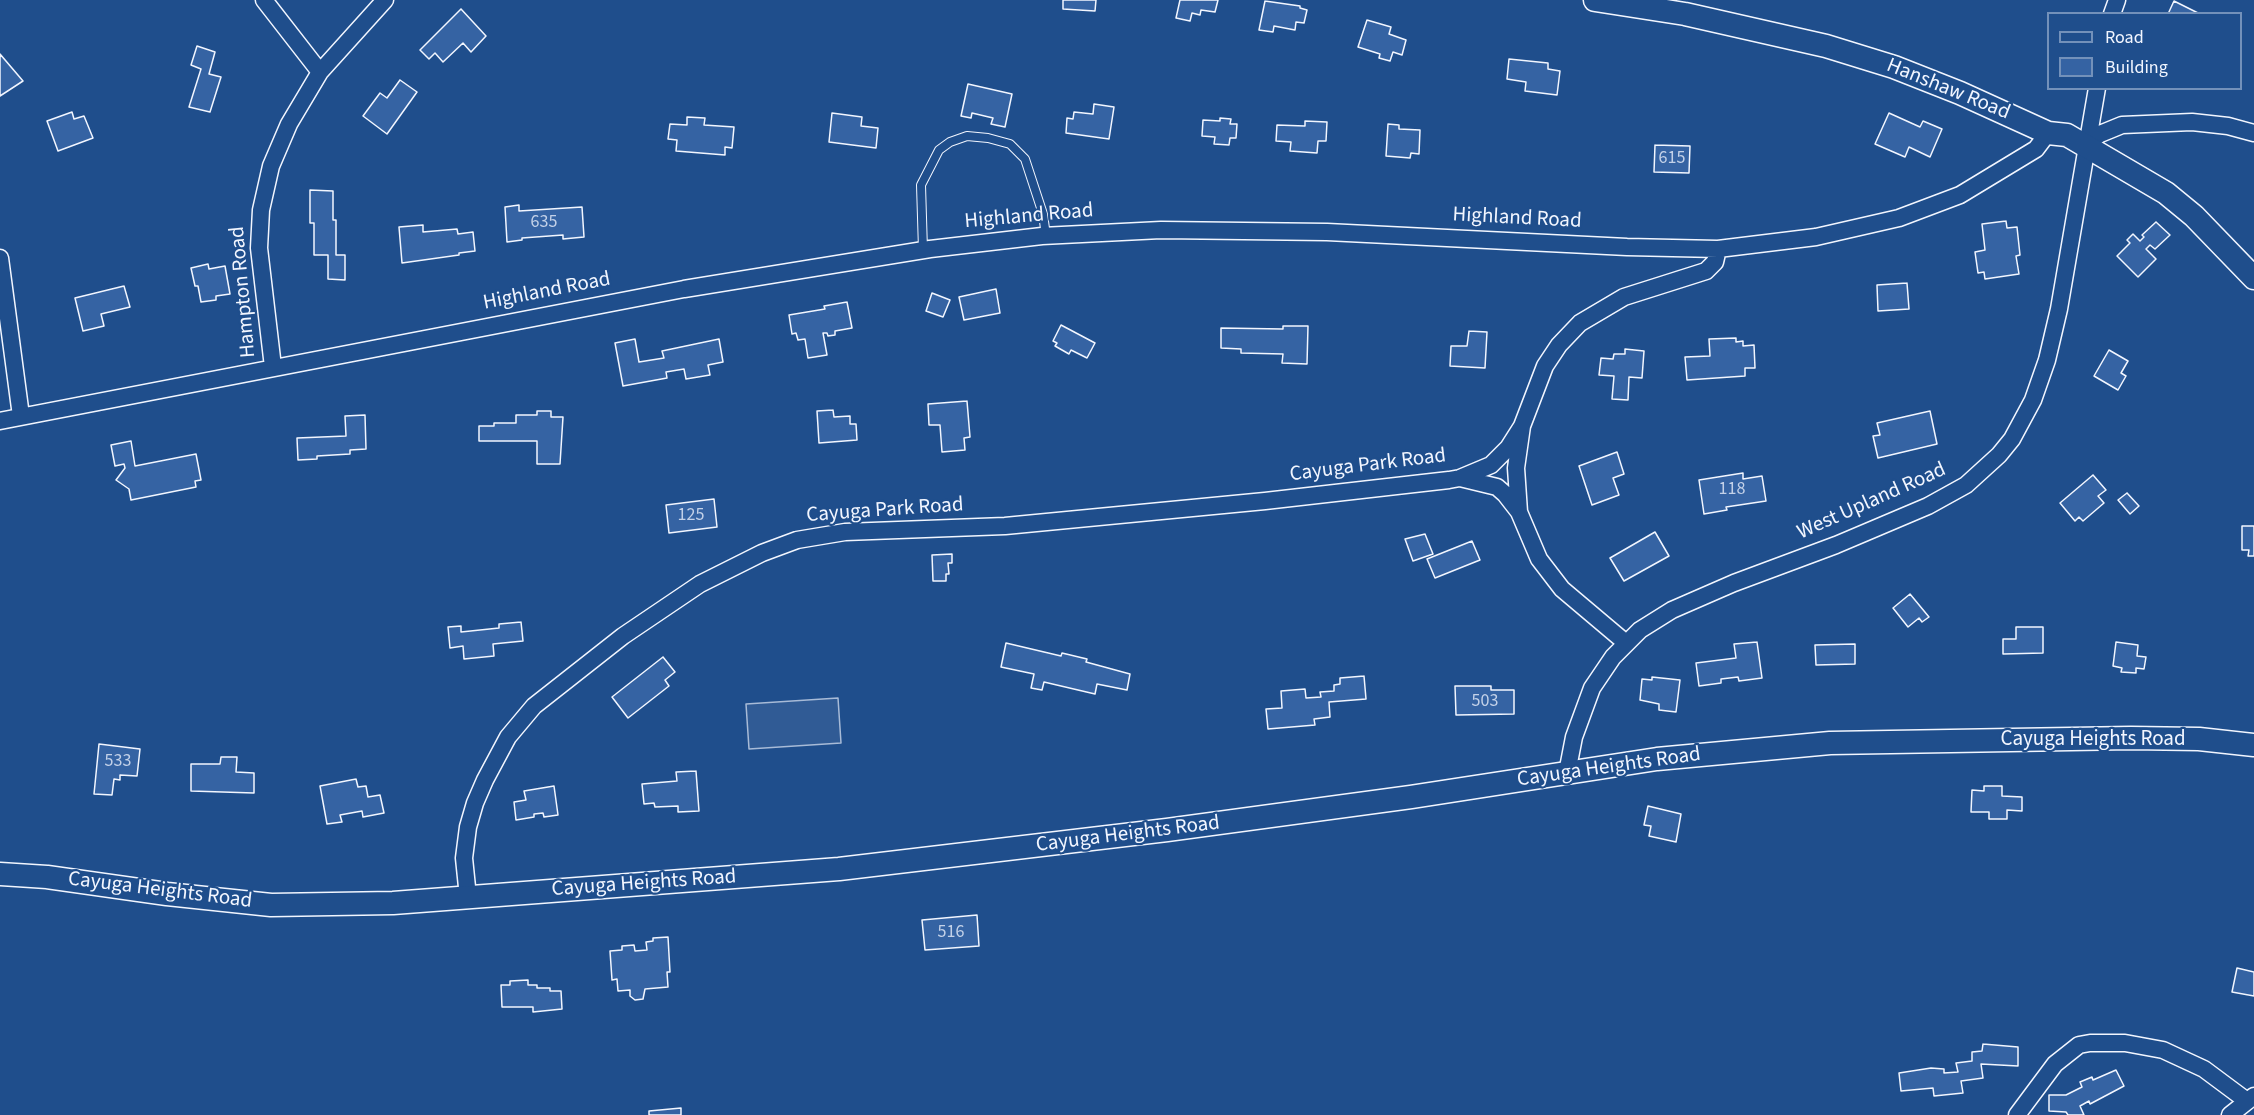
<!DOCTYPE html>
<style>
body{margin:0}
#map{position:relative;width:2254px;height:1115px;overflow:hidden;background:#1f4e8c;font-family:"Source Sans 3",sans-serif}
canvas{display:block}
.legend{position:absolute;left:2047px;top:12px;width:195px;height:78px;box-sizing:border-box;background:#1f4e8c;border:2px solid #7391ba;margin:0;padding:8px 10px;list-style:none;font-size:18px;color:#f2f6ff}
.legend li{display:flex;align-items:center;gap:12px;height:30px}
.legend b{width:30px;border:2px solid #7391ba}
</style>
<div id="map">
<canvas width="2254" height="1115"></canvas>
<ul class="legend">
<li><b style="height:8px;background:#1f4e8c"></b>Road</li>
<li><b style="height:16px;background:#3563a3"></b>Building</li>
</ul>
</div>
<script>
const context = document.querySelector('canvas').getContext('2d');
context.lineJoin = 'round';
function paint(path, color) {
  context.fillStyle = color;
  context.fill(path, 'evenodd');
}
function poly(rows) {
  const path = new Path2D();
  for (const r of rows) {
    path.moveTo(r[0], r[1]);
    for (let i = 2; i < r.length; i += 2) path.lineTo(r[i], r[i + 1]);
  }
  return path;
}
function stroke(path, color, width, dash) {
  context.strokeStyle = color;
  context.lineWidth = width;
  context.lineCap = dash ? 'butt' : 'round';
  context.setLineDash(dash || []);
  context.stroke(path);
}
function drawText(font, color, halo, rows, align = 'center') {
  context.font = font + ' "Source Sans 3",sans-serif';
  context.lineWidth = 4.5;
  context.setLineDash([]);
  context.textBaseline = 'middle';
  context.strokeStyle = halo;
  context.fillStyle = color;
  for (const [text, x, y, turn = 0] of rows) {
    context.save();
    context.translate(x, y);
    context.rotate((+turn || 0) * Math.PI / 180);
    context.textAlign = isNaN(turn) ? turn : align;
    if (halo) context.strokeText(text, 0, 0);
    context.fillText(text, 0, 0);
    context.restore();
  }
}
const green = poly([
 [838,698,841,743,749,749,746,704,838,698]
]);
const building = poly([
 [1063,0,1096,0,1095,11,1063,9,1063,0],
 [1180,0,1218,0,1215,12,1201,10,1200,15,1192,13,1190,21,1176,18,1180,0],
 [1265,1,1300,6,1300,8,1307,10,1304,23,1296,22,1295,30,1274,26,1273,32,1259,30,1265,1],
 [2174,1,2200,14,2168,14,2174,1],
 [461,9,486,36,471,52,463,43,443,62,435,53,429,59,420,50,461,9],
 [1367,20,1391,27,1389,34,1406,40,1402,55,1393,52,1390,61,1379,58,1380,54,1358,47,1367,20],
 [197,46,215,52,209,74,221,77,210,112,189,107,201,69,191,65,197,46],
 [0,54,23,81,0,96,0,54],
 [1509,59,1548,63,1548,69,1560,71,1557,95,1525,91,1526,82,1507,79,1509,59],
 [400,80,417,92,387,134,363,116,380,93,387,98,400,80],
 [968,84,1012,94,1005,127,991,124,993,118,972,113,971,118,961,116,968,84],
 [1094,104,1114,107,1109,139,1066,133,1067,118,1073,119,1074,112,1093,114,1094,104],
 [72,112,74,119,84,116,93,138,58,151,47,121,72,112],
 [832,113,862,117,861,126,878,128,876,148,829,142,832,113],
 [1889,113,1920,127,1923,121,1942,129,1930,157,1909,147,1905,157,1875,144,1889,113],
 [687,117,705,118,704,125,734,127,732,148,725,147,725,155,676,151,677,140,668,139,670,124,687,125,687,117],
 [1220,118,1231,119,1230,124,1237,124,1236,138,1230,138,1229,145,1214,144,1215,137,1202,136,1203,120,1220,121,1220,118],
 [1305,121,1327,122,1326,141,1318,141,1317,153,1290,151,1291,142,1276,141,1277,125,1305,126,1305,121],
 [1388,124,1399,125,1399,129,1420,130,1419,154,1411,153,1410,158,1386,156,1388,124],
 [1655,145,1690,146,1689,173,1654,172,1655,145],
 [310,190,333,191,333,220,336,220,336,255,345,255,345,280,328,279,328,255,314,255,314,223,310,223,310,190],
 [519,205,519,211,582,207,584,237,563,239,563,235,522,238,522,240,507,242,505,207,519,205],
 [2006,221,2007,228,2017,227,2020,255,2016,256,2019,274,1985,279,1984,272,1978,273,1975,252,1985,250,1982,224,2006,221],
 [2156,222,2170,235,2155,249,2150,245,2146,249,2156,259,2138,277,2117,256,2130,243,2127,240,2133,234,2140,241,2144,237,2142,235,2156,222],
 [423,225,423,232,457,229,458,234,473,232,475,251,459,253,459,255,402,263,399,227,423,225],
 [208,264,209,269,225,266,230,294,216,296,216,300,201,302,198,286,195,286,191,268,208,264],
 [1907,283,1909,309,1878,311,1877,285,1907,283],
 [124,286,130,307,101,314,104,326,83,331,75,298,124,286],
 [996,289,1000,313,964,320,959,297,996,289],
 [932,293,950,300,943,317,926,311,932,293],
 [847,302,852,328,835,331,835,335,828,336,827,333,823,333,827,355,808,358,805,339,798,340,796,333,792,334,789,315,825,309,824,306,847,302],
 [1061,325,1095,343,1087,358,1071,350,1069,354,1055,346,1057,343,1053,341,1061,325],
 [1283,326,1308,326,1307,364,1282,363,1283,354,1241,353,1241,349,1221,348,1221,328,1283,329,1283,326],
 [1469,331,1487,332,1485,368,1450,366,1451,346,1467,346,1469,331],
 [1736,338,1736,342,1743,341,1743,346,1754,345,1755,368,1745,368,1745,376,1687,380,1685,357,1710,356,1709,339,1736,338],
 [635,339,639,362,664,358,662,351,719,339,723,362,708,365,710,375,686,379,684,369,666,372,667,378,623,386,615,343,635,339],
 [1625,349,1644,351,1642,378,1629,377,1628,400,1612,399,1614,376,1599,375,1601,358,1613,359,1614,354,1625,354,1625,349],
 [2109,350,2128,361,2121,373,2126,376,2118,390,2094,376,2109,350],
 [967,401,970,437,964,438,965,450,942,452,940,425,929,425,928,404,967,401],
 [833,410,834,417,850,416,850,424,856,424,857,440,819,443,817,411,833,410],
 [537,411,551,411,551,417,563,417,560,464,537,464,537,441,479,441,479,426,494,426,494,423,516,423,516,415,537,415,537,411],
 [1930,411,1937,444,1878,458,1873,436,1880,435,1877,423,1930,411],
 [365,415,366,449,350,450,350,454,317,456,317,459,298,460,297,438,346,436,345,416,365,415],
 [131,441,135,466,196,454,201,480,195,481,196,487,131,500,129,489,116,480,125,468,124,464,115,466,111,445,131,441],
 [1617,452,1624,474,1613,478,1619,495,1592,505,1579,466,1617,452],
 [1743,473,1743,479,1762,476,1766,501,1726,507,1727,510,1704,514,1699,480,1743,473],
 [2093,475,2106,490,2098,496,2104,503,2083,521,2079,517,2075,521,2060,503,2093,475],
 [2127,493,2139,506,2130,514,2118,500,2127,493],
 [714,499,717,527,669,533,666,505,714,499],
 [2242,526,2254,526,2254,556,2248,556,2249,550,2242,550,2242,526],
 [1655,532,1669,556,1624,581,1610,558,1655,532],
 [1425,534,1433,554,1413,561,1405,539,1425,534],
 [1472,541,1480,560,1435,578,1427,559,1472,541],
 [952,554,952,563,948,563,949,574,946,574,946,581,933,581,932,555,952,554],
 [1910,594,1929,617,1922,622,1919,618,1908,627,1893,608,1910,594],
 [521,622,523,641,493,644,494,656,464,659,463,646,450,648,448,627,461,626,461,632,499,628,499,624,521,622],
 [2016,627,2043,627,2043,653,2003,654,2003,639,2016,639,2016,627],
 [1757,642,1762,678,1739,681,1738,677,1721,679,1721,683,1699,686,1696,663,1736,658,1734,644,1757,642],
 [2116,642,2138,645,2137,656,2146,657,2144,669,2136,668,2136,673,2121,672,2122,668,2113,666,2116,642],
 [1006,643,1061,656,1062,653,1087,659,1086,662,1130,674,1127,690,1097,684,1095,694,1044,682,1042,690,1031,688,1034,674,1001,667,1006,643],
 [1855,644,1855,664,1816,665,1815,645,1855,644],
 [663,657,675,672,665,680,669,686,628,718,612,697,663,657],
 [1364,676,1366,699,1329,702,1330,717,1314,719,1315,725,1268,729,1266,709,1282,708,1281,691,1305,689,1306,698,1321,697,1320,692,1334,691,1334,685,1340,684,1340,678,1364,676],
 [1652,677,1680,680,1676,712,1659,710,1659,704,1640,700,1642,679,1652,680,1652,677],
 [1455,686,1491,686,1491,690,1514,690,1514,714,1456,715,1455,686],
 [99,744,140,749,137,776,120,775,120,780,114,779,112,795,94,794,99,744],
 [221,757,237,757,236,772,254,773,254,793,191,791,191,764,220,764,221,757],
 [696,771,699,811,678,812,678,806,655,807,654,803,644,804,642,784,677,781,676,772,696,771],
 [356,779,358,787,366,786,368,797,380,795,384,813,363,817,362,811,340,815,342,822,327,824,320,786,356,779],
 [554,786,558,815,544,817,543,813,534,814,534,817,516,820,514,802,526,800,524,791,554,786],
 [1984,786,2002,786,2002,796,2022,797,2022,811,2007,810,2007,819,1989,819,1989,812,1971,812,1972,790,1984,791,1984,786],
 [1648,806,1681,814,1676,842,1649,836,1651,826,1644,825,1648,806],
 [977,915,979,946,925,950,922,920,977,915],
 [668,937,670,972,667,972,668,987,645,989,643,999,635,1000,630,996,630,990,618,991,617,979,612,980,610,951,622,950,622,946,634,945,635,951,647,950,646,942,653,941,653,938,668,937],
 [2237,968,2254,972,2254,996,2232,992,2237,968],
 [528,980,528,985,537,985,537,988,550,988,550,991,561,991,562,1009,533,1012,533,1007,502,1007,501,985,510,985,510,981,528,980],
 [1983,1044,2018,1047,2018,1066,1981,1064,1983,1078,1961,1081,1963,1093,1934,1096,1933,1088,1901,1091,1899,1073,1931,1068,1944,1069,1944,1073,1958,1072,1956,1063,1972,1061,1972,1052,1982,1051,1983,1044],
 [2116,1070,2124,1086,2090,1104,2089,1101,2080,1106,2084,1115,2068,1115,2066,1112,2049,1111,2049,1095,2066,1095,2082,1087,2080,1082,2092,1077,2093,1080,2116,1070],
 [681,1108,681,1115,649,1115,649,1111,681,1108]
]);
const lane = poly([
 [923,250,921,185,939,150,950,142,967,136,988,138,1010,144,1025,159,1043,214,1046,236]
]);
const street = poly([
 [264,0,320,72],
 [2112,14,2117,0],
 [2086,144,2100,134,2122,125,2192,122,2228,126,2254,133],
 [0,258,21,416],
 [273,367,259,248,261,210,271,166,289,124,320,72,385,0],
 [0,421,684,289,930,249,1042,236,1161,230,1327,232,1627,247,1718,249,1816,237,1899,218,1960,195,2036,149,2048,133],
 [1460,478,1497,487,1505,494,1519,512],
 [1626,643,1562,589,1539,559,1519,512,1516,468,1522,426,1545,366,1559,345,1580,323,1624,297,1706,271,1715,262,1718,249],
 [1567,773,1574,737,1592,688,1613,657,1640,630,1672,610,1734,583,1836,545,1928,506,1966,485,1999,455,2012,439,2033,400,2047,360,2059,309,2097,88],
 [468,897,464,858,468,827,475,803,485,780,508,737,534,706,623,636,700,584,762,553,797,540,845,532,1005,526,1265,501,1449,480,1460,478,1491,465,1508,448,1522,426],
 [2017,1115,2055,1064,2079,1045,2090,1043,2125,1043,2163,1050,2204,1069,2247,1101],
 [2230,1115,2254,1096]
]);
const secondary = poly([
 [1595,0,1685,14,1826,46,1894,67,1960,93,2048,133,2067,135,2166,193,2194,216,2254,278],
 [0,874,47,877,167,894,271,905,393,903,839,869,1167,830,1411,797,1657,759,1830,743,2131,738,2199,739,2254,745]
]);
const numberNames = [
 ["615",1672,159],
 ["635",544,223],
 ["118",1732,490],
 ["125",691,516],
 ["503",1485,702],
 ["533",118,762],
 ["516",951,933]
];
const streetNames = [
 ["Hanshaw Road",1948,90,22],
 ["Highland Road",1029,217,-5],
 ["Highland Road",1517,219,3],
 ["Hampton Road",244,292,-95],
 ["Highland Road",547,292,-11],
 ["Cayuga Park Road",1368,466,-7],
 ["West Upland Road",1872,502,-24],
 ["Cayuga Park Road",885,511,-4],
 ["Cayuga Heights Road",2093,740],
 ["Cayuga Heights Road",1609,768,-8],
 ["Cayuga Heights Road",1128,835,-7],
 ["Cayuga Heights Road",644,884,-4],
 ["Cayuga Heights Road",160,891,7]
];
paint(green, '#305b95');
stroke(green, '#a8bbd7', 1.5);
paint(building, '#3563a3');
stroke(building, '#f2f6ff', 1.5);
stroke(lane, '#f2f6ff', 10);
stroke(street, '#f2f6ff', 19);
stroke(secondary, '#f2f6ff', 25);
stroke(lane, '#1f4e8c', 8);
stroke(street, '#1f4e8c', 16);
stroke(secondary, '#1f4e8c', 22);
drawText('18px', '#c3d1e8', null, numberNames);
drawText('21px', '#f2f6ff', '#1f4e8c', streetNames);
</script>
